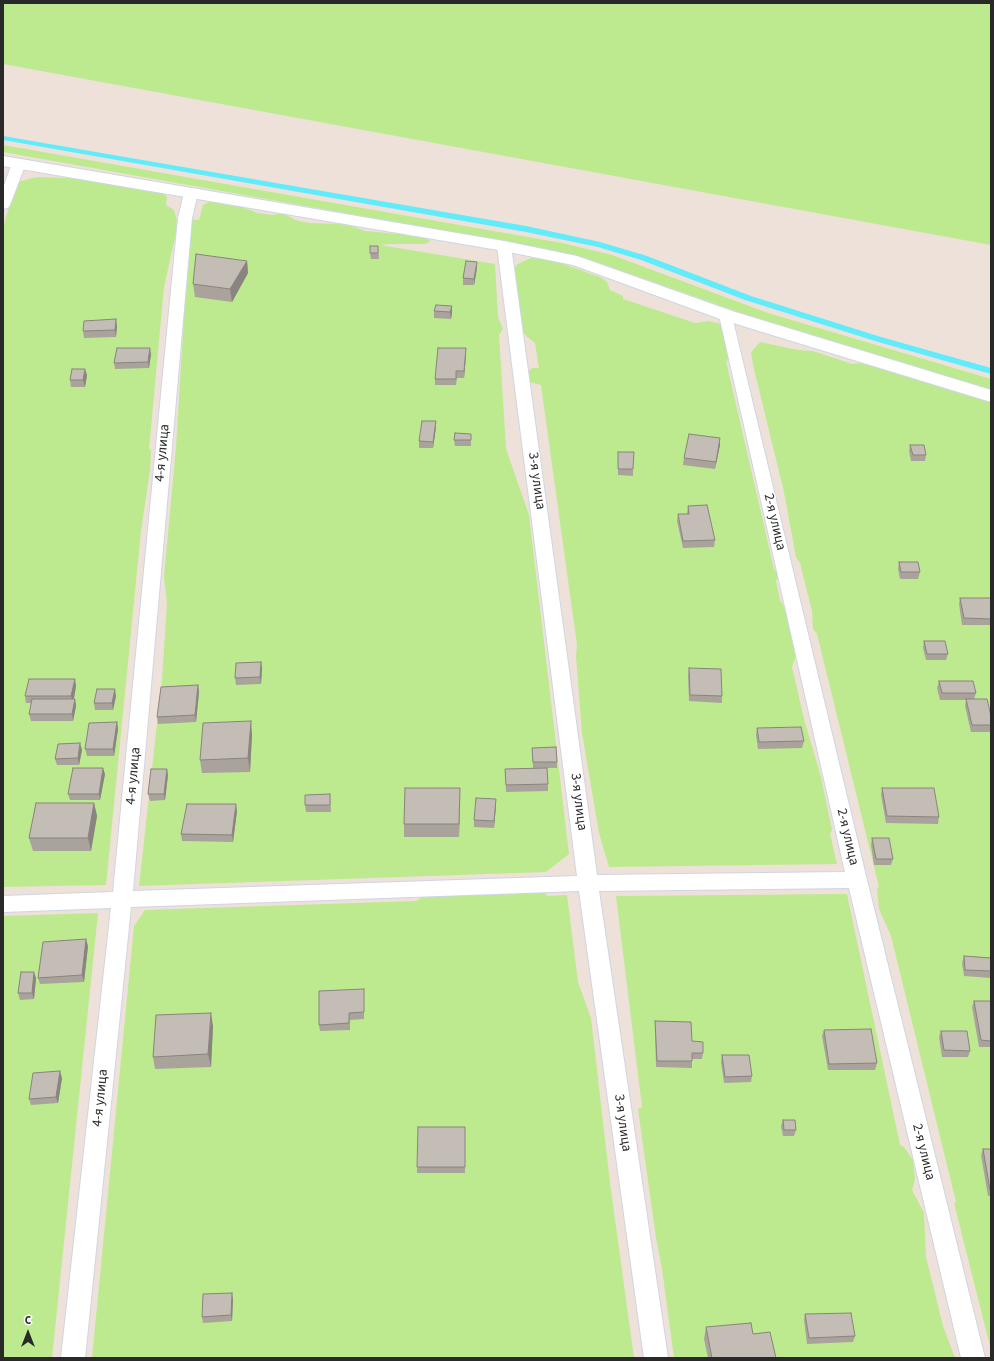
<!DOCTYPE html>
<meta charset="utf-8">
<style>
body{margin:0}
#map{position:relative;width:994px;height:1361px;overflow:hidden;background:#ede1d9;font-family:"Source Sans 3",sans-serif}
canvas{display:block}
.frame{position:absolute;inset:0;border:4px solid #292929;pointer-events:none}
.north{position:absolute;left:8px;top:1313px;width:40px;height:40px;-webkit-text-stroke:3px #fff;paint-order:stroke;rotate:0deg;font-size:11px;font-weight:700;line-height:16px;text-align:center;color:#292929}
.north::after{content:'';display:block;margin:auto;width:14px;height:18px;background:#292929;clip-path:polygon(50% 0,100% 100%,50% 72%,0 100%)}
</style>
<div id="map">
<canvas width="994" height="1361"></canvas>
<div class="frame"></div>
<div class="north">С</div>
</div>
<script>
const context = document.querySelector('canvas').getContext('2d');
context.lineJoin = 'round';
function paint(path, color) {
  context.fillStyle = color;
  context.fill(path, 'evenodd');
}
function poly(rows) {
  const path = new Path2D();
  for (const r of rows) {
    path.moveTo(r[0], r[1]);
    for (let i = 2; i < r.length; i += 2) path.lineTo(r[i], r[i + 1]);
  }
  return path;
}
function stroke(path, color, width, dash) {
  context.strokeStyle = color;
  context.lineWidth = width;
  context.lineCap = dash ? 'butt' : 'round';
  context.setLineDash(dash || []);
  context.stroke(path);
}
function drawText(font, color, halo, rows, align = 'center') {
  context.font = font + ' "Source Sans 3",sans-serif';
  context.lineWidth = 3;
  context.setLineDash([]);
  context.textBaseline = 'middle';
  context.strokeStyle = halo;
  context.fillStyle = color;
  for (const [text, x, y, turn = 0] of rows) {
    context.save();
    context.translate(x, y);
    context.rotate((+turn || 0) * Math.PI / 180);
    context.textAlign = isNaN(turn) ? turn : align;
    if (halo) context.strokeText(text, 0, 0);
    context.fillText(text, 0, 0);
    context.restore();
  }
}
const green = poly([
 [3,3,991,3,991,245,3,64],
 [3,145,562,243,612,255,768,313,991,379,991,390,764,321,588,259,547,249,3,152],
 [37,177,99,179,157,191,167,196,166,205,174,210,178,224,164,287,149,449,151,450,150,470,141,531,106,885,3,887,3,227,17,182],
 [211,201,226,201,258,213,272,215,283,213,295,220,309,223,339,224,352,226,365,231,421,236,431,241,426,244,390,244,380,245,495,264,498,317,503,329,499,335,506,449,529,515,569,854,546,872,139,886,162,679,167,603,164,577,176,447,190,219,199,220,203,205],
 [531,258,544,259,564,264,602,278,607,282,610,290,623,296,623,299,695,323,709,321,726,325,732,359,726,361,774,569,779,575,776,581,780,600,787,611,796,656,792,667,804,719,821,777,832,830,830,834,837,864,609,867,599,833,582,733,576,656,577,645,541,385,529,382,527,373,532,368,539,368,535,343,526,336,520,327,509,274,518,264],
 [760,342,798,350,813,351,852,364,866,363,991,400,991,1350,954,1203,956,1202,891,936,879,909,877,888,879,887,817,634,813,629,812,611,800,563,796,557,784,492,753,365,751,352],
 [541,890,548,896,567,895,578,982,591,1018,610,1183,634,1358,92,1358,134,926,145,910,416,901,427,894],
 [847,894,900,1145,904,1147,913,1160,915,1179,912,1190,924,1213,926,1257,943,1326,955,1358,674,1358,662,1269,656,1238,638,1109,642,1107,616,896],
 [98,913,52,1358,3,1358,3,916]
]);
const stream = poly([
 [3,136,526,226,600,242,647,256,751,296,881,337,991,368,991,374,875,341,745,300,641,260,598,247,526,232,3,140,3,136]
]);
const lane = poly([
 [19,159,26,163,10,205,8,208,3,209,3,188,12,163,19,159],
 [191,189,196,190,198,193,192,218,133,891,577,876,497,246,499,243,504,242,509,243,511,246,597,875,845,872,719,315,721,312,726,311,731,312,867,880,985,1358,961,1358,849,888,599,891,668,1358,644,1358,579,891,131,907,85,1358,61,1358,111,908,3,912,3,896,113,892,178,218,184,193,186,190,191,189]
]);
const street = poly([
 [3,156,504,241,577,256,732,311,991,390,991,402,720,319,573,265,504,251,3,166,3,156]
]);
const wall = poly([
 [378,246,379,259,371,259,370,253],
 [247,261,248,273,232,302,195,297,193,284],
 [477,268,474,285,463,285,463,278],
 [436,305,452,313,451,319,434,318,434,311],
 [117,326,116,337,84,338,83,331],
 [151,354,149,368,115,369,114,363],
 [466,355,464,378,457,378,456,385,435,385,435,379],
 [87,375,85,387,71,387,70,380],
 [436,427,433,448,419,448,419,441],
 [471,434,471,446,455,446,454,440],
 [720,445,715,469,683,465,684,458],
 [910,445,926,455,925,461,911,461,909,451],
 [618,452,633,469,633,476,618,475],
 [688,506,715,540,714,547,683,548,677,521,678,514,687,514],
 [899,562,920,572,918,579,900,579,898,569],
 [960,598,991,598,991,625,962,625,959,604],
 [924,641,948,654,946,660,926,660,923,648],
 [261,662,262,669,261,684,236,685,235,678],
 [689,668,722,696,722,703,689,701,688,675],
 [939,681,976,693,974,699,991,716,991,732,971,732,965,706,966,700,940,700,937,688],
 [198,685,199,692,196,722,158,724,157,717],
 [76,686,74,699,75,699,76,706,73,721,31,721,29,714,32,703,26,703,25,696],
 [116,696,113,710,95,710,94,703],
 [117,722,118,729,114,756,87,756,85,749],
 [757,728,804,741,802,748,758,749,756,735],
 [252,734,250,772,202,773,200,760],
 [532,748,557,762,557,768,547,768,548,784,548,791,506,792,505,769,533,768],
 [82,750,79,765,57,765,55,759],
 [105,774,100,800,70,800,68,794],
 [168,775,165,800,150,801,148,794],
 [460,788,459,837,404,837,404,824],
 [882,788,939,817,938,824,886,823,881,795],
 [330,794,331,812,306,812,305,805],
 [94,803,97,816,91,851,33,851,29,838],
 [496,805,494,828,474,827,474,820],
 [237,811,233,842,182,841,181,834],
 [872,838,893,859,891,865,874,865,871,845],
 [88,946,84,982,40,984,38,978],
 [964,956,991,958,991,978,964,976,962,963],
 [36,978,34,999,20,1000,18,993],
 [364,989,364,1019,350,1020,350,1030,320,1031,319,1025],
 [974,1001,991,1001,991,1047,979,1047,972,1007],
 [655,1021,692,1041,703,1053,702,1059,692,1059,692,1068,656,1067,655,1028],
 [213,1026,211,1067,155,1069,153,1057],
 [824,1030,877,1063,875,1070,828,1070,822,1036],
 [941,1031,970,1051,968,1057,942,1057,939,1037],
 [722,1055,752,1076,751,1082,724,1083,721,1062],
 [62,1078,58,1103,31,1105,29,1099],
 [783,1120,796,1130,794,1136,783,1136,781,1126],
 [465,1127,465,1173,417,1173,417,1167],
 [983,1149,991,1149,991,1196,988,1196,981,1155],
 [233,1299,232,1321,203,1323,202,1317],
 [805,1314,855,1336,853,1342,807,1344,804,1320],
 [706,1327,753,1334,776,1358,708,1358,704,1339]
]);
const shadedWall = poly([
 [247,261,248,273,232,302,230,289],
 [477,262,477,268,474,285,474,279],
 [452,306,452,313,451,319,450,312],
 [116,319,117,326,116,337,115,330],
 [150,348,151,354,149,368,148,362],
 [466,348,466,355,464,378,464,371],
 [85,369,87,375,85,387,83,380],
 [436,421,436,427,433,448,433,442],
 [720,438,720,445,715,469,716,462],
 [261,662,262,669,261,684,260,677],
 [75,679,76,686,73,703,71,696],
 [198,685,199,692,196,722,195,715],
 [115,689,116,696,113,710,112,703],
 [75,699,76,706,73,721,72,714],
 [251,721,252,734,250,772,248,758],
 [117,722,118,729,114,756,113,749],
 [80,743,82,750,79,765,78,758],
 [103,768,105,774,100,800,99,794],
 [167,769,168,775,165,800,164,794],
 [460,788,460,801,459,837,459,824],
 [496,799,496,805,494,828,494,821],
 [94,803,97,816,91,851,88,838],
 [236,804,237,811,233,842,232,835],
 [86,939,88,946,84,982,82,975],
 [34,972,36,978,34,999,32,993],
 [211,1013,213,1026,211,1067,208,1054],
 [60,1071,62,1078,58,1103,56,1097],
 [232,1293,233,1299,232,1321,231,1315]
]);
const building = poly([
 [370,246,378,246,378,253,370,253,370,246],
 [196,254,247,261,230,289,193,284,196,254],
 [466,261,477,262,474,279,463,278,466,261],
 [436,305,452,306,450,312,434,311,436,305],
 [116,319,115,330,83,331,84,321,116,319],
 [117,348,150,348,148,362,114,363,117,348],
 [438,348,466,348,464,371,456,371,456,379,435,379,438,348],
 [72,369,85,369,83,380,70,380,72,369],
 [422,421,436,421,433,442,419,441,422,421],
 [455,433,471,434,471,440,454,440,455,433],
 [689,434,720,438,716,462,684,458,689,434],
 [910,445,924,445,926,455,913,455,910,445],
 [618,452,634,452,633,469,618,469,618,452],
 [707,505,715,540,683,541,678,514,689,514,688,506,707,505],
 [899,562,918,562,920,572,901,572,899,562],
 [960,598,991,598,991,619,964,618,960,598],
 [924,641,945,641,948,654,927,654,924,641],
 [261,662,260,677,235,678,236,663,261,662],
 [689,668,721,669,722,696,690,695,689,668],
 [29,679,75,679,71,696,25,696,29,679],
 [939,681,973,681,976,693,942,693,939,681],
 [198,685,195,715,157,717,161,687,198,685],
 [97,689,115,689,112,703,94,703,97,689],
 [32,699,75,699,72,714,29,714,32,699],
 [966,699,987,699,991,716,991,725,972,725,966,699],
 [251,721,248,758,200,760,203,723,251,721],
 [117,722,113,749,85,749,89,723,117,722],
 [801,727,804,741,759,742,757,728,801,727],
 [80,743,78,758,55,759,58,744,80,743],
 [556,747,557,762,533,762,532,748,556,747],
 [73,768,103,768,99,794,68,794,73,768],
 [547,768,548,784,506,785,505,769,547,768],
 [151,769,167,769,164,794,148,794,151,769],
 [405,788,460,788,459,824,404,824,405,788],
 [882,788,934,788,939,817,887,816,882,788],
 [330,794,330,805,305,805,305,795,330,794],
 [476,798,496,799,494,821,474,820,476,798],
 [36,803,94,803,88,838,29,838,36,803],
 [187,804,236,804,232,835,181,834,187,804],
 [872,838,889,838,893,859,876,859,872,838],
 [86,939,82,975,38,978,43,942,86,939],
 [964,956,991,958,991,971,965,970,964,956],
 [21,972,34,972,32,993,18,993,21,972],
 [364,989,364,1012,349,1013,349,1023,319,1025,319,991,364,989],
 [974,1001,991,1001,991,1041,981,1040,974,1001],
 [211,1013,208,1054,153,1057,156,1015,211,1013],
 [655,1021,691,1022,692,1041,703,1042,703,1053,692,1053,692,1061,657,1061,655,1021],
 [871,1029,877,1063,829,1064,824,1030,871,1029],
 [941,1031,967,1031,970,1051,944,1050,941,1031],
 [722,1055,749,1055,752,1076,725,1077,722,1055],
 [60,1071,56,1097,29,1099,33,1073,60,1071],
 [783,1120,795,1120,796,1130,784,1130,783,1120],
 [418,1127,465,1127,465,1167,417,1167,418,1127],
 [983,1149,991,1149,991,1190,990,1190,983,1149],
 [232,1293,231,1315,202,1317,203,1294,232,1293],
 [851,1313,855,1336,809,1338,805,1314,851,1313],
 [751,1323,753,1334,770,1332,776,1358,712,1358,706,1327,751,1323]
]);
const streetNames = [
 ["4-я улица",163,453,-85],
 ["3-я улица",536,481,82],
 ["2-я улица",774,522,77],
 ["4-я улица",134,776,-85],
 ["3-я улица",578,802,83],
 ["2-я улица",847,837,77],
 ["4-я улица",101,1098,-84],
 ["3-я улица",622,1123,82],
 ["2-я улица",923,1152,76]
];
paint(green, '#bdea8f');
paint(stream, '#60ecfb');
stroke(lane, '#ced6e4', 2);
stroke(street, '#ced6e4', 2);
paint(lane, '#fff');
paint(street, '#fff');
paint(wall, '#a9a39c');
paint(shadedWall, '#89847f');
paint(building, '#c4bdb5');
stroke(building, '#89847f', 1);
drawText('14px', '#292929', '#fff', streetNames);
</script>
